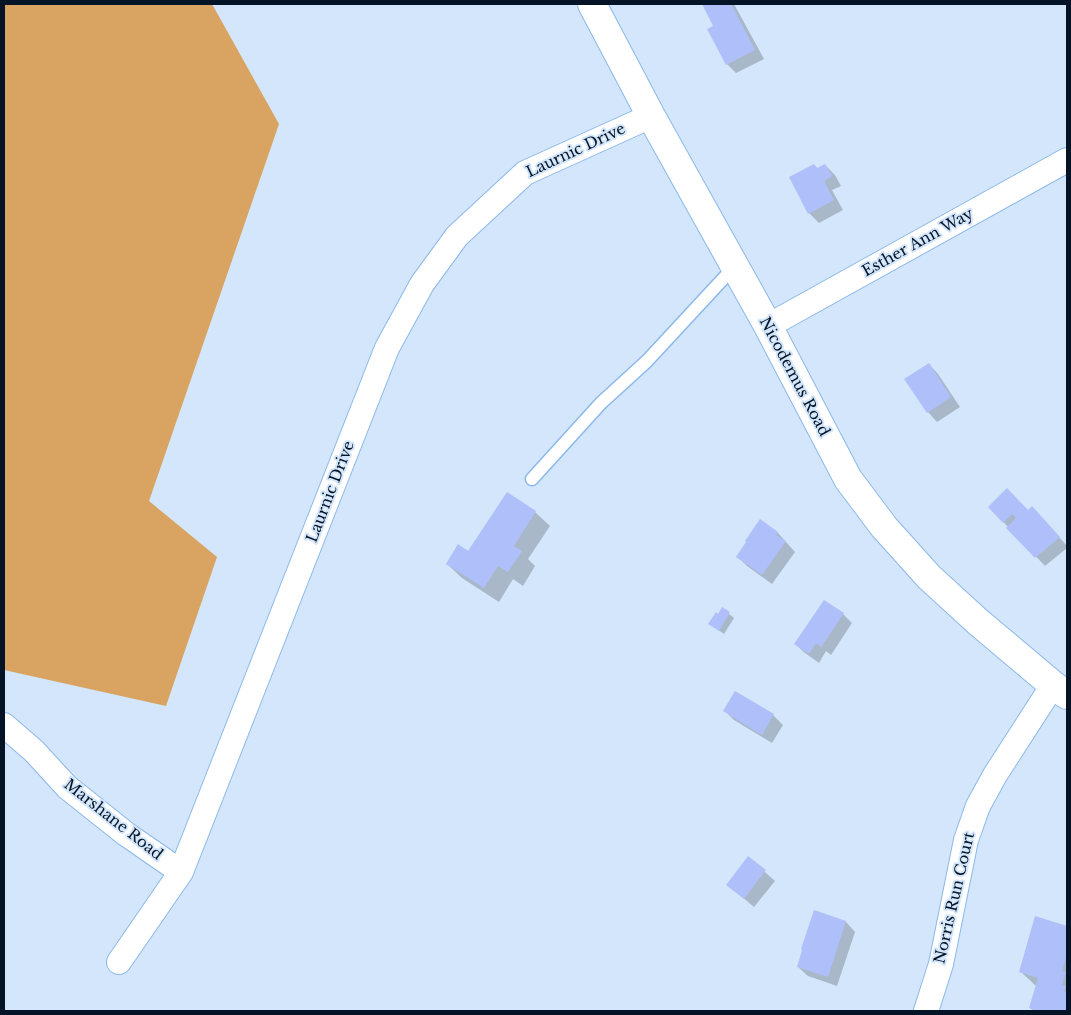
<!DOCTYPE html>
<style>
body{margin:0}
#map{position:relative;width:1071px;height:1015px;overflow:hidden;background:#d3e6fb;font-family:"Libre Baskerville",serif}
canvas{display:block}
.frame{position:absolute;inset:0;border:5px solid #041426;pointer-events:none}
</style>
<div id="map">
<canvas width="1071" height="1015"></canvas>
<div class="frame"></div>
</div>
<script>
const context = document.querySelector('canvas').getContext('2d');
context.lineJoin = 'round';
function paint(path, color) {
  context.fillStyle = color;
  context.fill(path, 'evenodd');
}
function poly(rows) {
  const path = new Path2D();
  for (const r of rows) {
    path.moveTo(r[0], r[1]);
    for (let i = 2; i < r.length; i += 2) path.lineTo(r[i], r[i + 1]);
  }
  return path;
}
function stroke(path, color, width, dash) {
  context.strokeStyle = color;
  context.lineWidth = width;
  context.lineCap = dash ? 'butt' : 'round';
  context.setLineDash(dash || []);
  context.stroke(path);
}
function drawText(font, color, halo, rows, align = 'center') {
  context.font = font + ' "Libre Baskerville",serif';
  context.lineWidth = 4;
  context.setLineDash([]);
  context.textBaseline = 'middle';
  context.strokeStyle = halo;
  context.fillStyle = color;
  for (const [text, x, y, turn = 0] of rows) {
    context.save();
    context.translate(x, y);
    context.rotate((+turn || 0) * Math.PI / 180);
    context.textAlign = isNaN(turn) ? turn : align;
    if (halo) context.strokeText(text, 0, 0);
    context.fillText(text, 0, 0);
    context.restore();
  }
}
const forest = poly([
 [4,4,212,4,279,124,149,501,217,557,166,706,4,670]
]);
const shadow = poly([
 [706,4,734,4,764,59,736,73,727,64,715,27,703,5],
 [814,165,818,169,825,165,835,175,841,186,832,190,843,210,819,223,809,213,790,178],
 [929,364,938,374,960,407,937,422,928,412],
 [989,507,1028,512,1041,517,1067,546,1067,548,1045,566],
 [535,512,550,526,528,559,535,566,523,586,513,579,499,602,462,578,447,564,469,553],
 [760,520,778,533,795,552,772,584,747,566,738,557],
 [723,609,734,618,724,634,710,624,719,615],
 [843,614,852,623,831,655,826,651,819,663,805,653,795,644],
 [736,693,773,715,783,725,772,743,734,720,725,711],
 [749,858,775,881,754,907,728,885],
 [814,912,846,922,855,932,837,986,808,976,798,967],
 [1035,918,1067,928,1067,1011,1034,1011,1030,1008,1037,987,1021,972]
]);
const building = poly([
 [702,4,731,4,755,50,726,65,707,29,713,26],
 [814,164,817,168,825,164,832,176,824,181,834,200,808,214,789,177],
 [929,363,951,397,927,413,904,379],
 [1007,488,1028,510,1032,506,1060,537,1035,558,1006,528,1016,518,1012,514,1003,523,988,507],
 [507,492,536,511,514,546,522,551,508,572,498,566,484,588,446,564,458,544,468,551],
 [760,519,778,532,776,535,786,541,762,575,736,557,746,542,745,541],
 [824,600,844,613,821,647,816,643,809,654,794,644],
 [722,607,730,612,719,631,708,624,716,612,718,614],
 [735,691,774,714,762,735,723,711],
 [748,856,766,870,744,899,726,885],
 [814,910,846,921,828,977,797,967,802,950,801,949],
 [1035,916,1067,926,1067,954,1062,971,1066,972,1062,985,1066,986,1064,992,1067,993,1067,1002,1065,1011,1032,1011,1033,1009,1029,1008,1038,978,1019,972]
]);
const service = poly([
 [532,479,601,403,647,361,735,266]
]);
const minor = poly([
 [768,326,1067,160],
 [4,725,34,751,67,787,126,834,181,872],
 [119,962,181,872,387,348,422,284,457,236,525,173,651,116],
 [926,1011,941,964,966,840,978,806,995,775,1053,685]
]);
const tertiary = poly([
 [592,4,651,116,768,326,848,479,884,527,929,577,977,621,1053,685,1067,695]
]);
const streetNames = [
 ["Laurnic Drive",576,151,-25],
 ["Esther Ann Way",918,243,-29],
 ["Nicodemus Road",794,377,62],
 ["Laurnic Drive",331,492,-69],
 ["Marshane Road",113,820,38],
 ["Norris Run Court",955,898,-77]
];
paint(forest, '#d9a462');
paint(shadow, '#0003');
paint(building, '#aebff9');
stroke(service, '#8bb8ea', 15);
stroke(minor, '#8bb8ea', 26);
stroke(tertiary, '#8bb8ea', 30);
stroke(service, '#fff', 12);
stroke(minor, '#fff', 24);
stroke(tertiary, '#fff', 28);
drawText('15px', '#041426', '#d3e6fb', streetNames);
</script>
